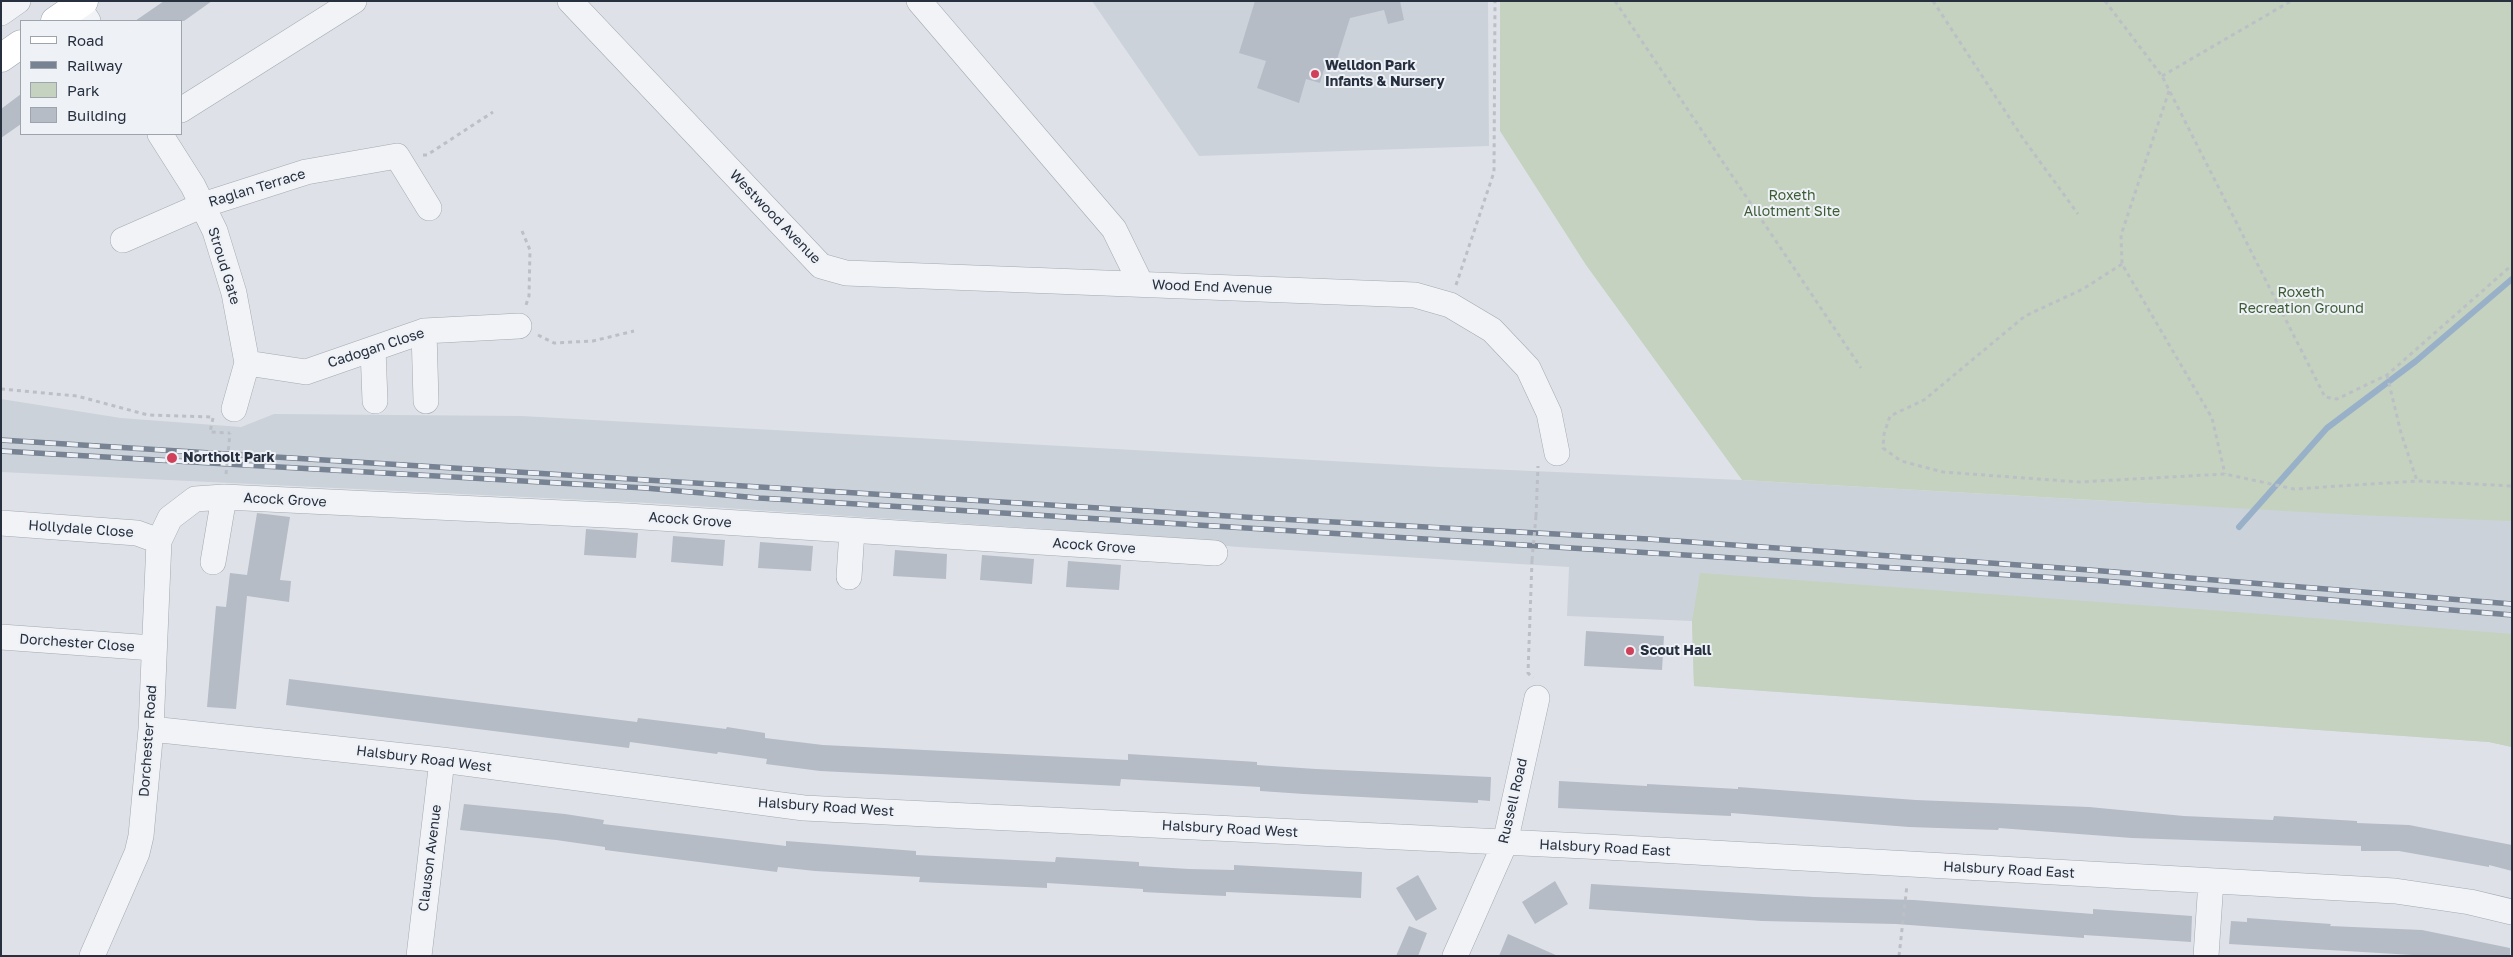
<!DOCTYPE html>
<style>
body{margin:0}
#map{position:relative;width:2513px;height:957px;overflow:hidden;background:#dee2e8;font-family:"Golos Text",sans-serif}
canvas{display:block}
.frame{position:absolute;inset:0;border:2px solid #27303f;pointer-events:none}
.legend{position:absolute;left:20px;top:20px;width:162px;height:115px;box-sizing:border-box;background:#eef1f6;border:1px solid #9ea4ad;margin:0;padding:6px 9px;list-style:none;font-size:15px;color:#27303f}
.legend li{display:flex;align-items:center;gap:10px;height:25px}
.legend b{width:25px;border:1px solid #9ea4ad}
</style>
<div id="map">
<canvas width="2513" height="957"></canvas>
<div class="frame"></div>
<ul class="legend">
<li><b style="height:6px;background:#fff"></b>Road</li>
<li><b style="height:6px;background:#778292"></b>Railway</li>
<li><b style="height:14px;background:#c4d2bf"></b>Park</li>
<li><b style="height:14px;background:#b5bcc5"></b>Building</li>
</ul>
</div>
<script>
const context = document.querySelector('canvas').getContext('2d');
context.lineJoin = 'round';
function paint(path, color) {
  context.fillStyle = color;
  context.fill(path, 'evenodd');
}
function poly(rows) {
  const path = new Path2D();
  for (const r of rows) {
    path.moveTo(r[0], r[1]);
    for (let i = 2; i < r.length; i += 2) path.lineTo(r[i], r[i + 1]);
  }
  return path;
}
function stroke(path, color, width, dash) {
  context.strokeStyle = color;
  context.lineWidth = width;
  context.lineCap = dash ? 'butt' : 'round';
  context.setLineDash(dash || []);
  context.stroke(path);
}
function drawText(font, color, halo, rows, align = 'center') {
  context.font = font + ' "Golos Text",sans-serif';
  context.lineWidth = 4;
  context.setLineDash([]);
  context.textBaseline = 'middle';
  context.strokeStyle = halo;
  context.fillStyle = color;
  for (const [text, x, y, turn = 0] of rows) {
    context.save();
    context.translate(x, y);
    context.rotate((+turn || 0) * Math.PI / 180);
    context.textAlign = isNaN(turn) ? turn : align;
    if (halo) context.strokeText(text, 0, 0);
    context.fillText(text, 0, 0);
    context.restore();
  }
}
const built = poly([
 [1092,1,1488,1,1489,146,1199,156],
 [1,399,121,418,241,427,274,414,522,416,1440,467,1742,480,2163,504,2512,519,2512,747,2489,742,1694,686,1692,621,1567,616,1569,567,1238,547,1059,530,649,503,1,472]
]);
const green = poly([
 [1500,1,2512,1,2512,521,2357,515,1742,480,1586,265,1500,131],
 [1700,573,2250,613,2512,634,2512,747,2489,742,1694,686,1692,621]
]);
const stream = poly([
 [2239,527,2327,428,2416,361,2512,279]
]);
const building = poly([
 [164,1,212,1,184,21,135,21],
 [1255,1,1400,1,1404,20,1388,24,1384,10,1350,18,1334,69,1325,66,1320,83,1306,79,1299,103,1257,88,1266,61,1239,53],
 [21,94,21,124,1,138,1,109],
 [257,513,290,517,280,580,291,581,289,602,247,596,236,709,207,707,216,606,226,607,230,573,247,575],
 [586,529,638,533,636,558,584,555],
 [673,536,725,540,723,566,671,562],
 [760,542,813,546,811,571,758,568],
 [895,550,947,554,946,579,893,576],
 [982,555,1034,559,1032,584,980,580],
 [1068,561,1121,565,1119,590,1066,587],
 [1586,631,1664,636,1662,670,1584,666],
 [289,679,637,722,638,718,726,729,727,727,765,733,765,738,823,745,1128,760,1128,754,1257,762,1257,765,1316,769,1491,777,1490,801,1478,800,1478,803,1304,794,1260,791,1260,787,1121,779,1120,786,820,771,766,764,767,759,718,752,717,754,630,742,629,748,286,705],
 [1559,781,1647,786,1647,784,1738,789,1738,787,1916,800,2089,807,2184,816,2273,820,2274,816,2357,821,2357,823,2409,825,2512,845,2512,871,2489,865,2489,867,2399,851,2361,851,2361,846,2132,838,1999,828,1998,830,1909,827,1731,813,1731,816,1558,808],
 [464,804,565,814,604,820,603,824,786,846,786,841,916,851,916,855,1055,862,1056,857,1139,862,1139,866,1189,869,1234,870,1234,865,1362,872,1361,898,1226,892,1226,896,1182,894,1143,892,1143,889,1047,883,1047,888,919,882,920,877,815,871,778,867,777,872,605,850,605,847,556,840,460,830],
 [1418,875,1437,909,1416,921,1396,888],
 [1555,881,1568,904,1535,924,1522,902],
 [1591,884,1814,897,1914,900,2093,914,2093,909,2192,916,2191,942,2084,935,2084,938,1896,924,1762,921,1589,909],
 [2247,918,2331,924,2330,926,2422,930,2510,948,2510,956,2429,956,2229,944,2231,921,2247,922],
 [1409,926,1427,933,1418,956,1396,956],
 [1508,934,1558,956,1499,956]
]);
const path = poly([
 [1615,1,1861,368],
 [1933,1,2022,137,2078,214],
 [2105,1,2162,76,2325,397,2337,399,2387,375,2512,265],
 [2162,76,2291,1],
 [2169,91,2121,235,2122,264,2212,418,2225,474],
 [423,155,427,155,493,112],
 [522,231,530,250,529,296,526,305],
 [2122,264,2083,289,2025,316,1924,400,1890,416,1884,434,1883,448,1901,461,1943,472,2079,482,2225,474,2294,489,2417,481],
 [1456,285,1494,172,1495,1],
 [538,335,554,343,593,341,634,331],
 [2387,375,2401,433,2417,481,2512,486],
 [1,389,77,396,148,415,213,417],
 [213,418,210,432,230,433],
 [1536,516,1538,466],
 [1532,560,1528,673,1533,678],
 [1899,956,1907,885]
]);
const minor = poly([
 [570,1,821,266,846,273,1415,295,1450,305,1492,330,1528,368,1549,413,1557,453],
 [919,1,1114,229,1141,284],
 [78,6,88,21],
 [1,13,18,1],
 [181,110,354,1],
 [160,134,193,186,215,231,234,293,247,363,306,372,424,331,519,326],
 [123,240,203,205,306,172,397,156,429,208],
 [424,331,426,401],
 [373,349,375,401],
 [234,409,247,363],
 [1,523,137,533,159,541],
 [213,562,224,497],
 [849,577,852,531],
 [1,637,153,648],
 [151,729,442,760,804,808,1605,847,2395,891,2470,902,2512,912],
 [92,956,137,853,141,836,151,729,159,541,170,518,195,499,224,497,627,516,1215,553],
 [419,956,442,760],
 [1455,956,1505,843,1537,698],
 [2206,956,2211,881]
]);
const major = poly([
 [55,21,84,1],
 [1,58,21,44]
]);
const rail = poly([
 [1,440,1260,518,1648,539,2090,570,2512,604],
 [1,451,645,488,759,498,2091,580,2512,615]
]);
const pathBridge = poly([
 [226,474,230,433],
 [1532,560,1536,516]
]);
const markers = [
 [1315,74,5,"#d14059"],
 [172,458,6,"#d14059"],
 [1630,651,5,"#d14059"]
];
const poiNames = [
 ["Welldon Park",1325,66],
 ["Infants & Nursery",1325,82],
 ["Northolt Park",183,458],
 ["Scout Hall",1640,651]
];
const streetNames = [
 ["Raglan Terrace",257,188,-17],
 ["Westwood Avenue",775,217,46],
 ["Stroud Gate",224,266,73],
 ["Wood End Avenue",1212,287,2],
 ["Cadogan Close",376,348,-18],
 ["Acock Grove",285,500,3],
 ["Acock Grove",690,520,4],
 ["Hollydale Close",81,529,4],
 ["Acock Grove",1094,546,4],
 ["Dorchester Close",77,643,4],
 ["Dorchester Road",148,741,-86],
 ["Halsbury Road West",424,759,7],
 ["Russell Road",1513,801,-77],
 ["Halsbury Road West",826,807,4],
 ["Halsbury Road West",1230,829,3],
 ["Halsbury Road East",1605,848,3],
 ["Clauson Avenue",430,858,-83],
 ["Halsbury Road East",2009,870,3]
];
const parkNames = [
 ["Roxeth",1792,196],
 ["Allotment Site",1792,212],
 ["Roxeth",2301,293],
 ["Recreation Ground",2301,309]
];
paint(built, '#ccd2da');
paint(green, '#c4d2bf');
stroke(stream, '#98b1c9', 6);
paint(building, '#b5bcc5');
stroke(minor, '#a3a9b2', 26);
stroke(major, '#9da7b4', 29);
stroke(path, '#bcc0c6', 3, [4, 4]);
stroke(minor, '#f1f3f6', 25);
stroke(major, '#fff', 28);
stroke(rail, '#778292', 5.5);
stroke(rail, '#eef1f6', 4, [11]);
stroke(pathBridge, '#bcc0c6', 3, [4, 4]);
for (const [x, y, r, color] of markers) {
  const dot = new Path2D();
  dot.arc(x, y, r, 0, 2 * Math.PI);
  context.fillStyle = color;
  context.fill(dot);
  stroke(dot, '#eef1f6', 2);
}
drawText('bold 14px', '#27303f', '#eef1f6', poiNames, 'left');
drawText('14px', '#27303f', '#eef1f6', streetNames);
drawText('14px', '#3c5c34', '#eef1f6', parkNames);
</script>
